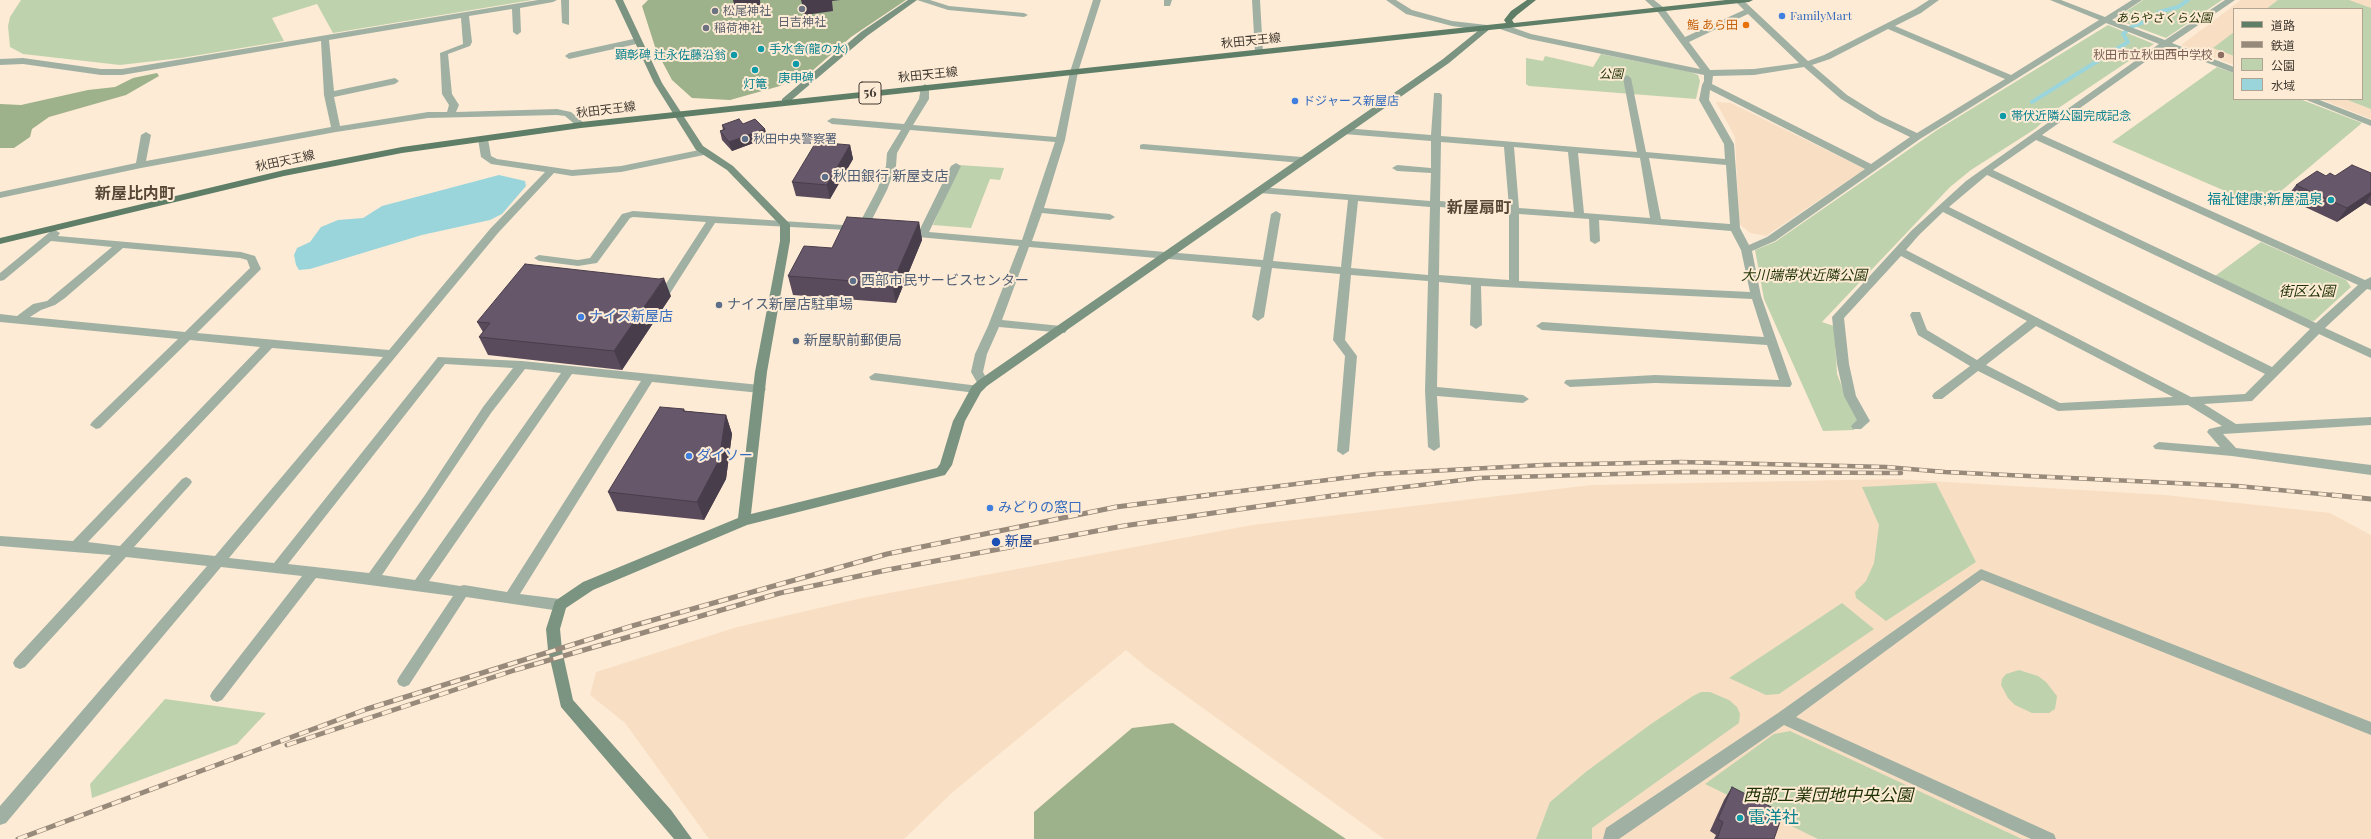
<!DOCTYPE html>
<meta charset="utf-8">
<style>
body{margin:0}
#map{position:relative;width:2371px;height:839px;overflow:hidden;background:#feebd5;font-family:"Playfair Display","Noto Sans JP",serif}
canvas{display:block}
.legend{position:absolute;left:2233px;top:8px;width:130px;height:92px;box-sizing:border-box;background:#feebd5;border:1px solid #b2a493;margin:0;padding:5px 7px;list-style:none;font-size:12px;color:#403930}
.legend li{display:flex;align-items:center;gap:8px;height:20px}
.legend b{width:20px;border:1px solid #b2a493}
</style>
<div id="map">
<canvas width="2371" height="839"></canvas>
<ul class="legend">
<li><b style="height:5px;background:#5e7e67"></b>道路</li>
<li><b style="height:5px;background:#978a7b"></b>鉄道</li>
<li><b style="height:11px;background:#bfd2ae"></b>公園</li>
<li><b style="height:11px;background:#9bd5dc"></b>水域</li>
</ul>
</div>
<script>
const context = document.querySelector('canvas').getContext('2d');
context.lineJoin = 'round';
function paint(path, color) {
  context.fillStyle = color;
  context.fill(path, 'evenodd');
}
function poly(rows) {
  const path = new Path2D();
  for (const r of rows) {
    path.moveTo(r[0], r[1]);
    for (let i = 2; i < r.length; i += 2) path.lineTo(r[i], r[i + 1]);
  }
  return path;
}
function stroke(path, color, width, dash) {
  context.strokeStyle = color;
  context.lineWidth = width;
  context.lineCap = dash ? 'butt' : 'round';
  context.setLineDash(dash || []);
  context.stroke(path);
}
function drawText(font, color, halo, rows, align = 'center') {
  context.font = font + ' "Playfair Display","Noto Sans JP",serif';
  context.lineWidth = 4;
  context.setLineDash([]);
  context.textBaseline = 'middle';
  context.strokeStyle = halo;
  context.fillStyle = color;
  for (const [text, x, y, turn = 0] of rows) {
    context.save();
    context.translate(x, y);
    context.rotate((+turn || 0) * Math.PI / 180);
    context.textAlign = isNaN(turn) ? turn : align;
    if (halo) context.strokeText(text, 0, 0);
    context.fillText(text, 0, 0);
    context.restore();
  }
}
const built = poly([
 [2241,0,2371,0,2371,119,2320,99,2362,99,2362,9,2234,9,2234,65,2181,45],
 [1716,102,1731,103,1865,169,1766,236,1750,233,1739,224,1735,137],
 [1896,479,2166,495,2330,513,2371,535,2371,839,1384,839,1146,667,1126,650,953,792,904,839,709,839,625,723,590,695,596,672,737,627,862,598,1252,525,1591,485]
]);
const green = poly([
 [21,0,532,0,333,33,317,4,272,18,284,41,181,58,120,65,23,54,10,47,8,26,10,17],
 [2143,0,2222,0,2166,38,2115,19],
 [2278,0,2349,0,2371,8,2371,109,2345,99,2362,99,2362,9,2266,9],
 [2108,25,2154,44,2060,107,2035,129,1971,170,1950,187,1822,322,1834,326,1837,374,1844,392,1859,420,1854,430,1823,431,1764,299,1755,250,1775,242,1937,130],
 [2234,32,2234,56,2213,48],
 [1601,54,1691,72,1698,75,1700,81,1696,99,1529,86,1526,84,1526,58,1543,61,1545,56,1593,67],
 [2217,67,2234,73,2234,99,2300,99,2362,123,2262,207,2112,142],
 [959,165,1004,168,1000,180,990,179,971,228,933,225],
 [2261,242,2346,280,2351,287,2314,321,2305,320,2215,276],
 [1936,483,1976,562,1886,621,1856,598,1855,592,1866,581,1874,563,1879,525,1862,487],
 [1842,603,1874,629,1779,694,1766,695,1729,678],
 [2019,670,2038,676,2046,682,2057,696,2055,709,2049,713,2032,713,2015,705,2008,698,2001,685,2002,679,2006,674],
 [1701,692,1710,692,1729,700,1737,707,1740,714,1739,723,1592,828,1592,839,1536,839,1550,802,1587,771,1651,724,1693,696],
 [165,699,266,713,237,744,92,798,90,784],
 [1790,731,2022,839,1818,839,1705,784,1774,734]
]);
const forest = poly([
 [648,0,906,0,851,37,812,71,780,86,730,100,692,98,672,80,656,50,642,6],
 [157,73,159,76,126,95,49,117,32,129,30,137,14,148,0,148,0,104,21,105,88,90,115,87,133,78],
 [1173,723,1346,839,1034,839,1034,812,1132,728]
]);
const water = poly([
 [499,175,525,181,526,186,502,214,490,220,422,235,310,269,299,270,296,265,294,255,297,248,310,242,321,227,338,220,363,218,382,206]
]);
const stream = poly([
 [2032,102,2128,42,2123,34,2131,27,2147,21,2159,12,2178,7,2188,0]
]);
const street = poly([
 [538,0,557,0,553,2,520,8,521,32,517,35,513,32,512,9,469,16,472,42,470,46,448,54,452,94,459,105,456,112,557,109,571,112,584,123,584,127,578,127,565,116,557,115,428,118,336,132,141,168,0,198,0,192,136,163,141,135,146,132,151,135,146,161,331,127,324,95,321,41,122,75,101,75,23,64,0,65,0,59,23,58,101,69,122,69,538,0],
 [461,18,463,44,440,53,442,94,449,105,447,112,428,112,340,126,334,97,395,84,399,81,395,78,334,91,329,40,461,18],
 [561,0,569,0,569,25,562,23,561,0],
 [917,0,930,0,949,6,1024,13,1028,15,1024,17,948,10,917,0],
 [1093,0,1101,0,1078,72,1065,140,1044,208,1110,214,1115,217,1110,220,1042,213,1032,241,1263,260,1271,214,1276,211,1281,214,1273,261,1341,267,1348,200,1259,193,1254,190,1259,187,1430,201,1431,173,1397,171,1392,168,1397,165,1431,168,1431,141,1344,134,1339,131,1344,128,1431,135,1434,93,1440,93,1442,95,1441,136,1637,152,1623,78,1627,75,1631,78,1646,152,1725,159,1724,144,1699,100,1702,85,1704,81,1704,75,1529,39,1497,28,1497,24,1503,24,1531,34,1700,69,1657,11,1645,0,1654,0,1663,7,1685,37,1744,10,1735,1,1743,0,1808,61,1824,55,1915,9,1929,0,1939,0,1921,13,1895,26,2011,75,2099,20,2050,0,2061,0,2105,17,2132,0,2142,0,2112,20,2165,40,2225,0,2235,0,2172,43,2234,67,2234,73,2166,47,2042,135,2365,280,2371,277,2371,290,2367,289,2325,328,2371,349,2371,358,2319,334,2252,401,2204,404,2236,424,2371,417,2371,425,2223,434,2236,448,2371,465,2371,475,2232,456,2155,449,2153,446,2159,442,2220,447,2207,432,2209,429,2222,426,2188,405,2058,411,1978,371,1942,399,1934,399,1932,396,1934,393,1970,366,1918,335,1910,315,1912,312,1920,312,1927,330,1977,360,2027,321,1901,256,1844,318,1849,364,1856,396,1870,421,1861,429,1853,429,1851,426,1857,420,1844,396,1837,364,1832,317,1911,231,1966,181,2159,44,2106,23,1920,139,1775,241,1752,251,1761,296,1792,384,1790,387,1655,383,1570,387,1564,383,1566,380,1655,375,1779,380,1767,345,1542,330,1536,326,1542,322,1764,337,1752,299,1481,286,1482,325,1476,329,1470,325,1471,285,1439,282,1437,387,1523,395,1529,399,1523,403,1437,396,1440,447,1434,451,1428,447,1425,391,1428,281,1351,275,1345,340,1357,356,1349,451,1343,455,1337,451,1345,356,1333,340,1340,274,1272,268,1264,317,1258,321,1252,317,1261,267,1029,247,1002,320,1061,326,1065,327,1067,330,1065,333,999,327,987,354,983,372,989,383,987,386,980,386,982,389,980,392,976,393,871,380,869,377,875,373,979,386,971,372,975,354,988,326,1019,246,906,236,901,233,906,230,919,231,951,166,956,163,961,166,929,232,1022,240,1055,142,910,130,897,153,896,166,887,190,866,231,715,223,669,295,665,296,660,293,706,222,633,217,630,218,597,263,578,266,539,261,534,258,539,255,578,260,590,258,622,214,633,211,858,226,877,190,886,166,887,153,901,130,832,124,827,121,832,118,904,124,919,99,921,87,925,84,929,87,929,99,913,125,1056,137,1070,72,1093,0],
 [1748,14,1799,63,1754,69,1710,70,1689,42,1748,14],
 [1888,29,2005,79,1917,133,1881,116,1847,95,1812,65,1830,59,1888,29],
 [1804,67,1841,99,1875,120,1910,137,1871,164,1712,84,1713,76,1754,75,1804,67],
 [1710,90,1865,169,1767,237,1749,245,1740,228,1734,144,1709,100,1710,90],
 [2036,140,2358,285,2316,323,1993,170,2036,140],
 [1441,142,1504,147,1509,207,1440,201,1441,142],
 [1514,147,1568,152,1574,212,1519,208,1514,147],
 [1578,153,1640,158,1650,218,1584,213,1578,153],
 [1649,158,1726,165,1730,224,1661,219,1649,158],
 [1987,175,2310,329,2272,367,1949,207,1987,175],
 [1358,201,1430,207,1428,275,1351,268,1358,201],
 [1440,207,1509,213,1509,280,1439,275,1440,207],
 [1943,212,2265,374,2245,394,2191,397,1906,250,1919,235,1943,212],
 [1519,214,1589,219,1590,241,1595,244,1600,241,1599,220,1731,231,1741,250,1750,292,1519,281,1519,214],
 [2036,326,2173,397,2060,403,1986,365,2036,326],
 [1164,0,1172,0,1170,6,1164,6,1164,0],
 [1252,0,1260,0,1263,52,1259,55,1255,52,1252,0],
 [1386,0,1396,0,1412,10,1452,21,1487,25,1491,28,1487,31,1452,26,1406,14,1386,0],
 [638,38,641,39,641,43,569,59,565,56,569,53,638,38],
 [2304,99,2317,99,2371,120,2371,126,2304,99],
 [483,136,488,139,491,156,497,159,572,170,621,166,704,149,709,152,704,155,621,172,572,176,554,173,498,233,229,558,274,563,438,357,522,361,760,385,766,389,764,392,760,393,652,382,520,594,560,599,565,601,567,605,565,609,560,611,466,597,409,685,404,687,399,685,397,681,399,677,453,596,316,578,222,700,217,702,212,700,210,696,212,692,302,576,221,567,6,823,0,825,0,806,207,566,126,557,25,667,20,669,15,667,13,663,15,659,111,555,0,546,0,536,73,541,260,347,190,340,100,428,96,429,90,425,92,422,178,339,0,322,0,314,17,316,33,304,47,301,112,247,51,241,4,280,0,281,0,273,51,231,55,230,60,233,58,236,241,252,255,256,261,269,197,333,389,350,490,229,545,172,491,164,481,157,478,139,483,136],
 [123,248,240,258,247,260,250,268,185,332,30,317,41,310,55,305,65,298,123,248],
 [272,348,383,357,215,556,134,547,190,485,192,482,190,479,186,477,182,479,120,546,88,542,272,348],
 [445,364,513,368,483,407,425,495,369,573,288,564,445,364],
 [525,369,561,373,415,580,382,575,491,413,525,369],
 [572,374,641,381,507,592,464,585,460,586,429,581,572,374],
 [1143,144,1302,157,1307,160,1302,163,1140,149,1140,145,1143,144],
 [1981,569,2371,722,2371,735,1982,580,1796,717,2054,834,2056,839,2031,839,1784,725,1619,839,1603,839,1606,828,1778,713,1981,569]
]);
const secondary = poly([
 [615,0,623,0,662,83,703,146,733,166,790,224,790,241,767,372,751,514,937,468,940,464,953,421,972,386,979,380,1443,59,1484,26,1491,28,1449,63,987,386,981,392,965,421,952,465,945,475,747,525,593,590,566,608,560,629,562,650,573,700,671,810,692,839,674,839,561,707,548,650,546,629,555,601,583,582,738,518,755,372,780,241,780,225,727,170,696,150,654,83,615,0],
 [908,0,917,0,867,36,788,103,782,103,782,99,861,32,908,0]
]);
const primary = poly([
 [1527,0,1536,0,1517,15,1512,20,1514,23,1726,0,1753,0,1749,2,581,128,402,153,284,176,0,244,0,238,284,170,402,147,581,122,1506,23,1504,20,1511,11,1527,0]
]);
const railFar1 = poly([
 [1201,496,1375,474,1543,465,1681,462,1886,467,1945,472,2237,486,2342,496],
 [1331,496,1479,478,1685,472,1901,473]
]);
const rail = poly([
 [2332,495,2371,499],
 [287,745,515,670,780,593,887,570,1123,526,1338,495],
 [18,839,367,709,632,626,887,554,1116,507,1209,495]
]);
const wall = poly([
 [743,124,765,129,767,138,732,151,722,140,720,131,723,130,722,125],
 [850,145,853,159,830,199,796,196,792,182],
 [2371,173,2371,206,2365,203,2337,222,2286,198,2296,185,2326,176,2335,176],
 [919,222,922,240,896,303,793,295,788,276,832,248],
 [671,296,622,370,488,355,479,337,483,332,477,322],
 [684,409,685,411,726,415,732,434,726,479,704,520,617,511,608,492],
 [1732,787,1774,839,1714,839,1716,835,1710,831,1724,800]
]);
const shadedWall = poly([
 [733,0,760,0,761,14,737,17],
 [801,0,840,0,832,1,833,11,805,15],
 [765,129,767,138,732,151,729,142],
 [850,145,853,159,830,199,827,185],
 [2371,192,2371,195,2365,203,2337,222,2347,208],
 [919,222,922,240,896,303,892,284],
 [664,278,671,296,622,370,614,351],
 [726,415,732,434,726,479,704,520,697,502]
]);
const building = poly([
 [739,119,743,124,755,119,765,129,729,142,720,131,725,129,722,125,739,119],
 [816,142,850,145,827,185,792,182,816,142],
 [2352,165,2371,173,2371,192,2347,208,2296,185,2317,171,2326,176,2330,173,2335,176,2352,165],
 [847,217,919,222,892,284,788,276,804,246,832,248,847,217],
 [525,264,659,279,664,278,614,351,479,337,490,323,477,322,525,264],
 [660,407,684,409,683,411,726,415,719,460,697,502,608,492,660,407],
 [1732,787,1783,813,1774,839,1717,839,1723,822,1718,819,1732,787]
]);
const markers = [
 [802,9,4,"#6b7280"],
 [715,11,4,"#6b7280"],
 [1782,16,4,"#3f7fe0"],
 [1746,25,4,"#e8710a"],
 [706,28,4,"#6b7280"],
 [761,49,4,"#0f9aa8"],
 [734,55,4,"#0f9aa8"],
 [2221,55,4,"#8d6e63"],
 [796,64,4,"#0f9aa8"],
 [755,70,4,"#0f9aa8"],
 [1295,101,4,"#3f7fe0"],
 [2003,116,4,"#0f9aa8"],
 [745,139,4,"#5c6f8a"],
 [825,177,4,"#5c6f8a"],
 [2331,200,4,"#0f9aa8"],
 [853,281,4,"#5c6f8a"],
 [719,305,4,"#5c6f8a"],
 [581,317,4,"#3f7fe0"],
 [796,341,4,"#5c6f8a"],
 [689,456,4,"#3f7fe0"],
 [990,508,4,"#3f7fe0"],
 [996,542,5,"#1a4fb4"],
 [1740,818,4,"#0f9aa8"]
];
const farWorshipnames = [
 ["松尾神社",723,11],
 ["日吉神社",802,22,"center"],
 ["稲荷神社",714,28]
];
const farShopnames = [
 ["FamilyMart",1790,16],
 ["ドジャース新屋店",1303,101]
];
const farParknames = [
 ["あらやさくら公園",2164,18],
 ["公園",1611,74]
];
const farFoodnames = [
 ["鮨 あら田",1738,25]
];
const farStreetnames = [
 ["秋田天王線",1251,41,-6],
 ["秋田天王線",928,75,-6],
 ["秋田天王線",606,110,-7],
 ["秋田天王線",285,161,-12]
];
const farCulturenames = [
 ["手水舎(龍の水)",769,49],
 ["顕彰碑 辻永佐藤沿翁",726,55,"right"],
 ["庚申碑",796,78,"center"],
 ["灯篭",755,84,"center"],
 ["帯伏近隣公園完成記念",2011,116]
];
const farEducationnames = [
 ["秋田市立秋田西中学校",2213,55]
];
const farServicenames = [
 ["秋田中央警察署",753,139]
];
const shields = [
 [870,93,22]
];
const shieldNames = [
 ["56",870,93]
];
const serviceNames = [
 ["秋田銀行 新屋支店",833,177],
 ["西部市民サービスセンター",861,281],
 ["ナイス新屋店駐車場",727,305],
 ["新屋駅前郵便局",804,341]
];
const cultureNames = [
 ["福祉健康;新屋温泉",2323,200]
];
const parkNames = [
 ["大川端帯状近隣公園",1804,276],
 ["街区公園",2307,292]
];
const shopNames = [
 ["ナイス新屋店",589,317],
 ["ダイソー",697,456],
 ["みどりの窓口",998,508]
];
const transitNames = [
 ["新屋",1005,542]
];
const quarterNames = [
 ["新屋比内町",135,194],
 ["新屋扇町",1479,208]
];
const nearParknames = [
 ["西部工業団地中央公園",1828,796]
];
const nearCulturenames = [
 ["電洋社",1748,818]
];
paint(built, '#f8dfc4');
paint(green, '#bfd2ae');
paint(forest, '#9db18a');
paint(water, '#9bd5dc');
stroke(stream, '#9bd5dc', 4);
paint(street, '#a0b1a4');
paint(secondary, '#7a9481');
paint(primary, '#5e7e67');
stroke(railFar1, '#978a7b', 4.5);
stroke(rail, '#978a7b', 5);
stroke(railFar1, '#feebd5', 3, [8]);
stroke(rail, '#feebd5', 3.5, [10]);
paint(wall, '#594b5b');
paint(shadedWall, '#483d4a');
paint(building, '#67576a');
stroke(building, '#483d4a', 1);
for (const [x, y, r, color] of markers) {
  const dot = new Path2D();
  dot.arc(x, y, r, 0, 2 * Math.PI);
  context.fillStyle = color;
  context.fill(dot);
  stroke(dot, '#feebd5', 1.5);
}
drawText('12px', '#5b616d', '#feebd5', farWorshipnames, 'left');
drawText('12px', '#366cbe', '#feebd5', farShopnames, 'left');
drawText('italic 12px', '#1e3103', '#feebd5', farParknames);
drawText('12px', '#c56008', '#feebd5', farFoodnames, 'right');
drawText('12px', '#403930', '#feebd5', farStreetnames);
drawText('12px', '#0d838f', '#feebd5', farCulturenames, 'left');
drawText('12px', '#785e54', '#feebd5', farEducationnames, 'right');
drawText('12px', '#4e5e75', '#feebd5', farServicenames, 'left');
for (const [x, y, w] of shields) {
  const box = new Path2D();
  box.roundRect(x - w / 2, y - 11, w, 22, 3);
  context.fillStyle = '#feebd5';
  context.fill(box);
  stroke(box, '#403930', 1);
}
drawText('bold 13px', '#403930', null, shieldNames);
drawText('14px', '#4e5e75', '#feebd5', serviceNames, 'left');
drawText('14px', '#0d838f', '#feebd5', cultureNames, 'right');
drawText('italic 14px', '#1e3103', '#feebd5', parkNames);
drawText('14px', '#366cbe', '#feebd5', shopNames, 'left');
drawText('14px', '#164399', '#feebd5', transitNames, 'left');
drawText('bold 16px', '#574736', '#feebd5', quarterNames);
drawText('italic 17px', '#1e3103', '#feebd5', nearParknames);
drawText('17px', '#0d838f', '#feebd5', nearCulturenames, 'left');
</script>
